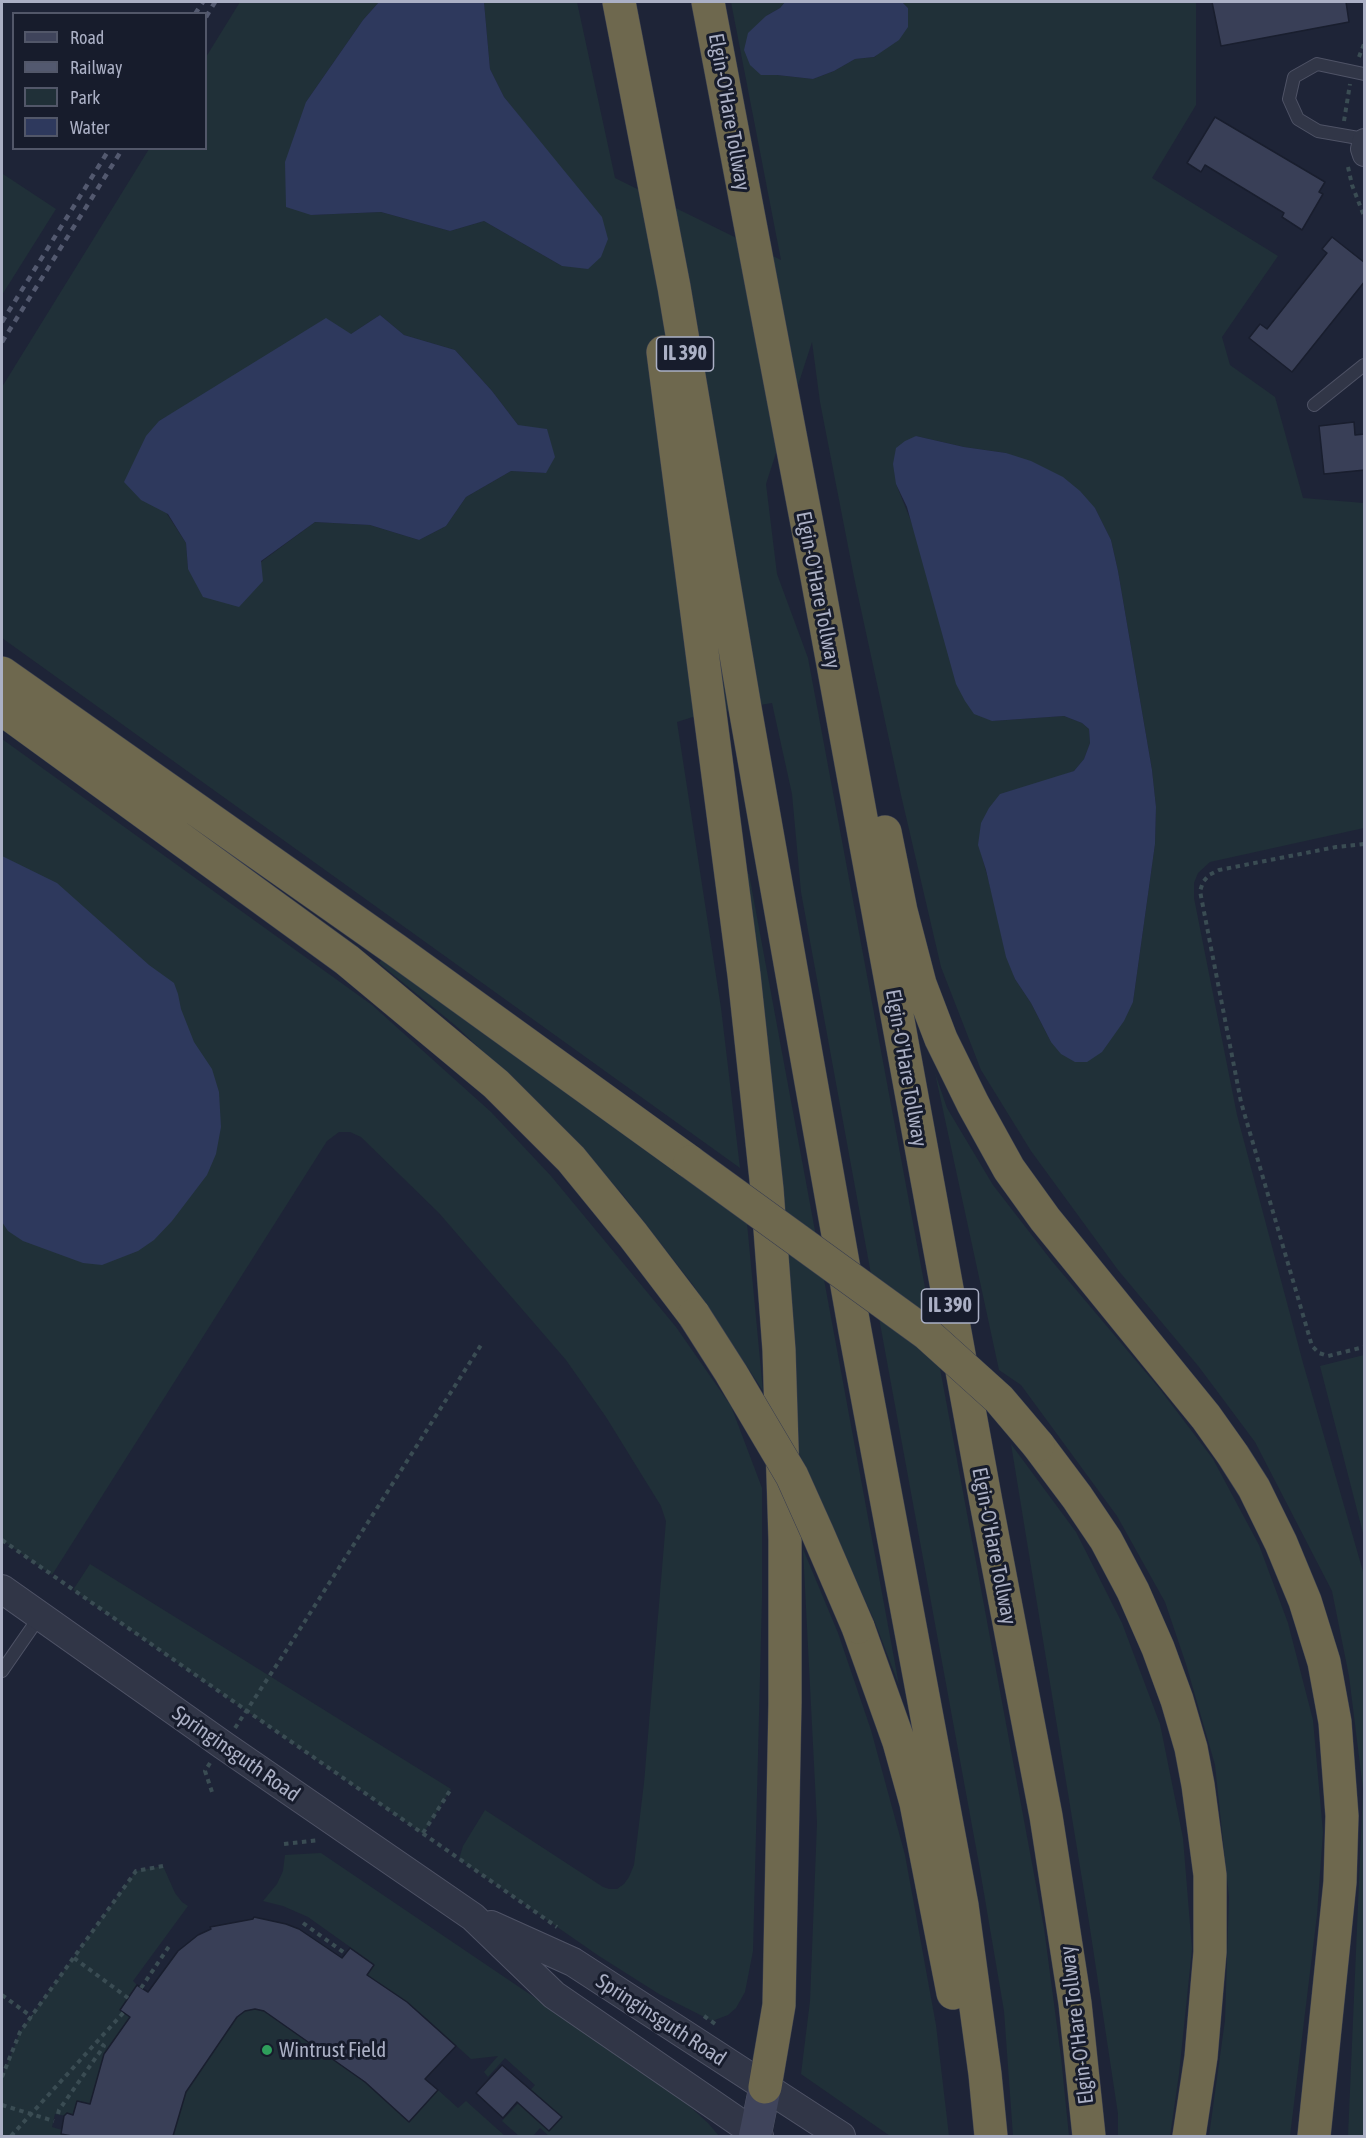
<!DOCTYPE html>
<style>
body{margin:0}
#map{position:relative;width:1366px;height:2138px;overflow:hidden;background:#1e2437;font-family:"Asap Condensed",sans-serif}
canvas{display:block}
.frame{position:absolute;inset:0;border:3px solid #abb0c5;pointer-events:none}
.legend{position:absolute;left:12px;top:12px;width:195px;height:138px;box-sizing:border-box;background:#171c2c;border:2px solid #525769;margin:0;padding:8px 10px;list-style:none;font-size:18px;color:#abb0c5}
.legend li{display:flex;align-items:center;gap:12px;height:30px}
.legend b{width:30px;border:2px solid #525769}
</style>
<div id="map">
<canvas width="1366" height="2138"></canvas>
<div class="frame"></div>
<ul class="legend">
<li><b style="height:8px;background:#3f445b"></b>Road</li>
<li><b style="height:8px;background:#53596f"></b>Railway</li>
<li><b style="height:16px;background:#203038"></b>Park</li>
<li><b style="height:16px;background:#2e395d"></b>Water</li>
</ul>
</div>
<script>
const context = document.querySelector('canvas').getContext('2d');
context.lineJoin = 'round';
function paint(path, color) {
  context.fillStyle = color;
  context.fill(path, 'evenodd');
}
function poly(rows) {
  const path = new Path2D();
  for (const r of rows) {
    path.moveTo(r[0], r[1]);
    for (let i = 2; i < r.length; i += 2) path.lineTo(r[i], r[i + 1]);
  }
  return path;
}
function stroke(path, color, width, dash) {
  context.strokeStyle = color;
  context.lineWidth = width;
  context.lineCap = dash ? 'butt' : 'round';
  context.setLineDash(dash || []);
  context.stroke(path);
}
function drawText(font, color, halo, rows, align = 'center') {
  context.font = font + ' "Asap Condensed",sans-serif';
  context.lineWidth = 6;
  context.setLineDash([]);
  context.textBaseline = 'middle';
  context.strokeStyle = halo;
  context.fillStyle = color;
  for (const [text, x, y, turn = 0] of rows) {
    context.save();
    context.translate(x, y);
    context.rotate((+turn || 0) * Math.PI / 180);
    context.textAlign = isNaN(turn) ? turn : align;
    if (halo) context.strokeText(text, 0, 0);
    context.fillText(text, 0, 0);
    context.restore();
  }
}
const green = poly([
 [240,2,379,2,363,20,306,102,311,215,381,212,450,231,484,221,562,266,549,154,504,97,490,69,484,2,577,2,615,178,781,260,731,2,785,2,780,8,766,16,761,75,777,75,813,79,834,71,855,59,875,57,908,8,902,2,1196,2,1196,105,1152,178,1278,256,1222,337,1230,365,1275,397,1303,498,1364,503,1364,828,1210,862,1198,873,1194,883,1194,898,1237,1115,1303,1363,1364,1575,1364,2136,1348,2136,1363,1789,1349,1676,1332,1591,1255,1442,1199,1367,1118,1270,1031,1151,981,1070,941,967,901,795,854,577,820,402,812,342,766,484,777,574,808,658,1044,1928,1061,2057,1069,2136,1013,2136,1004,2011,979,1864,801,892,792,794,772,703,696,716,677,722,721,1008,740,1168,2,638,2,387,149,149,206,148,206,57],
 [380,315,404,335,455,350,492,391,518,425,545,473,511,471,466,497,446,526,419,540,370,525,315,522,261,562,188,569,186,543,167,514,159,421,181,409,351,334],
 [916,436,964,447,1006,453,1095,508,1111,540,1118,571,1152,770,1156,807,1155,844,1133,1002,1051,1042,1031,1003,1015,979,979,845,1058,777,1074,771,1084,759,1090,743,1089,729,1082,723,1064,716,992,721,896,484],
 [3,174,56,209,2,295,2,175],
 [2,739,372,1005,491,1112,551,1176,676,1327,731,1406,762,1488,762,1598,753,1951,745,1992,736,2008,728,2015,712,2021,659,1994,599,1956,459,1859,463,1846,485,1810,603,1887,609,1889,617,1889,624,1884,629,1877,634,1865,644,1783,666,1521,661,1506,606,1417,566,1360,439,1213,361,1137,350,1132,339,1132,327,1141,52,1575,2,1540],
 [744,874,749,874,899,1685,874,1620,798,1451],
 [384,957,747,1223,763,1391,693,1285,623,1195,557,1122,456,1026,379,963],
 [935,1073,947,1108,993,1185,1051,1260,1159,1388,1213,1459,1259,1545,1288,1623,1313,1720,1323,1832,1317,1915,1290,2136,1209,2136,1225,2020,1229,1897,1215,1765,1186,1664,1165,1602,1117,1516,1021,1385,999,1370],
 [1364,1355,1364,1537,1320,1366],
 [1011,1444,1076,1532,1122,1623,1160,1724,1183,1838,1192,1949,1179,2074,1170,2136,1118,2136,1118,2114,1089,1922],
 [803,1549,838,1633,871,1730,905,1855,936,2025,949,2136,890,2136,801,2074,810,2001,817,1823],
 [90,1564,451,1789,423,1834,73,1590],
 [321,1853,627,2060,677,2095,708,2123,719,2136,549,2136,540,2128,533,2136,519,2136,502,2121,535,2085,505,2058,488,2077,484,2072,498,2056,471,2059,426,2018,367,1975,374,1964,308,1917,283,1906,263,1901,277,1884,283,1871,285,1855],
 [163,1866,175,1893,182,1902,188,1906,133,1981,137,1985,120,2010,130,2017,104,2054,90,2104,77,2101,73,2115,67,2113,66,2116,55,2114,52,2127,62,2130,67,2136,2,2136,2,2077,20,2032,136,1871],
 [255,2009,264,2011,365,2082,408,2121,438,2090,458,2108,466,2101,505,2136,173,2136,186,2092,237,2017,245,2011]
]);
const water = poly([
 [379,2,484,2,490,69,504,97,602,217,608,239,601,257,588,269,562,266,484,221,450,231,381,212,311,215,286,207,285,162,306,102,363,20],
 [785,2,902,2,908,8,908,27,899,40,874,57,855,59,834,71,813,79,777,75,761,75,750,65,744,50,748,33,766,16,780,8],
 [380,315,404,335,455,350,492,391,518,425,547,429,555,457,546,473,511,471,466,497,446,526,419,540,370,525,315,522,261,561,263,581,239,607,203,597,188,569,186,543,168,514,141,500,124,482,146,436,159,421,326,318,351,334],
 [916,436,964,447,1006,453,1031,461,1063,477,1080,491,1095,508,1111,540,1118,571,1152,770,1156,807,1155,844,1133,1002,1124,1021,1102,1052,1087,1062,1075,1062,1061,1054,1051,1042,1031,1003,1015,979,1006,957,986,870,978,845,981,823,989,808,1000,794,1074,771,1084,759,1090,743,1089,729,1082,723,1064,716,992,721,974,714,965,701,956,684,907,507,896,484,893,464,896,448,905,441],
 [2,856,57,883,149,965,174,983,178,994,181,1009,194,1042,212,1069,219,1092,221,1127,216,1154,207,1175,172,1221,154,1240,138,1251,102,1265,83,1263,23,1241,8,1231,2,1222]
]);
const building = poly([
 [1212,2,1346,2,1349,22,1221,46,1212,2],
 [1215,117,1325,182,1319,192,1323,194,1302,230,1282,217,1284,213,1205,165,1201,172,1187,163,1215,117],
 [1332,237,1365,263,1365,281,1292,372,1249,338,1260,324,1267,329,1327,253,1322,249,1332,237],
 [1354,422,1355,435,1365,434,1365,470,1324,474,1319,426,1354,422],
 [254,1917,286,1924,299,1929,342,1958,350,1948,374,1965,367,1975,407,2002,456,2046,425,2079,438,2090,409,2122,365,2082,264,2011,255,2009,245,2011,237,2017,186,2092,173,2136,72,2136,61,2134,64,2116,67,2113,73,2115,77,2101,90,2104,104,2054,130,2017,120,2010,137,1985,148,1992,178,1951,198,1935,211,1929,210,1927,253,1919,254,1917],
 [502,2065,562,2117,549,2131,517,2102,503,2118,476,2093,502,2065]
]);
const path = poly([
 [1359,57,1364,44],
 [1344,121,1350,84],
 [1348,167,1352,185,1364,216],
 [1364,844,1336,847,1219,870,1209,875,1203,882,1200,891,1241,1102,1312,1346,1319,1353,1328,1356,1364,1347],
 [2,1540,557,1927],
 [235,1728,284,1654,481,1345],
 [210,1763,205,1771,213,1795],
 [423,1833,451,1789],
 [284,1844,319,1840],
 [303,1923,346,1954],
 [74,1958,128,1998],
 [141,1988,170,1945],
 [2,1995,32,2017],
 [704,2016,718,2026],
 [2,2077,20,2032,136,1871,163,1866],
 [2,2105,54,2121],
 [58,2114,59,2110,104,2046,98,2041],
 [11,2136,124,2012]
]);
const service = poly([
 [1364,74,1317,64,1294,77,1289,99,1298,119,1318,131,1364,139],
 [1314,405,1364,365],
 [2,1671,40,1616]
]);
const minor = poly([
 [1364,140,1362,149,1364,155]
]);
const tertiary = poly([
 [2,1589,223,1745,473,1917,554,1995,759,2136],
 [491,1925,573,1962,841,2136]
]);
const secondary = poly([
 [755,2136,765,2087]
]);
const motorway = poly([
 [619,2,674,287,745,708,855,1331,962,1905,985,2074,991,2136],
 [708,2,815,566,986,1502,1046,1816,1075,2003,1089,2136],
 [663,352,744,975,767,1189,779,1350,785,1540,785,1703,779,2005,765,2087],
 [2,673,396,950,690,1162],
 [2,709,347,960,496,1084,571,1159,633,1235,694,1315],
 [885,832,901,911,920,984,941,1039,973,1104,1009,1169,1045,1219,1206,1417,1233,1455,1254,1488,1281,1543,1305,1601,1324,1662,1335,1722,1342,1816,1340,1882,1314,2136],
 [1038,1445,1077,1497,1106,1540,1133,1591,1158,1648,1177,1700,1191,1748,1198,1785,1210,1875,1210,1952,1201,2057,1189,2136],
 [858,1627,899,1742,916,1803,953,1993]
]);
const rail = poly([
 [195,14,203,2],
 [206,17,215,2],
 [2,322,110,148],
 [2,342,123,148]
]);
const motorwayBridge = poly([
 [690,1162,927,1334,999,1399,1038,1445],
 [694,1315,731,1373,792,1476,818,1534,858,1627]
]);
const markers = [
 [267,2050,6,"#2e9e5b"]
];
const shields = [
 [685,354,57],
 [950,1306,57]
];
const shieldNames = [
 ["IL 390",685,354],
 ["IL 390",950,1306]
];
const streetNames = [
 ["Elgin-O'Hare Tollway",729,112,80],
 ["Elgin-O'Hare Tollway",818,590,79],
 ["Elgin-O'Hare Tollway",906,1068,80],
 ["Elgin-O'Hare Tollway",994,1546,79],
 ["Springinsguth Road",236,1754,35],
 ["Springinsguth Road",661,2020,33],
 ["Elgin-O'Hare Tollway",1077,2025,-97]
];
const poiNames = [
 ["Wintrust Field",279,2050]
];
paint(green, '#203038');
paint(water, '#2e395d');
paint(building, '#393f57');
stroke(building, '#191e2e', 1.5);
stroke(service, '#4f5366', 14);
stroke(minor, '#4f5366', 24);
stroke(tertiary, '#4f5366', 30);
stroke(secondary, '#4f5366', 33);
stroke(motorway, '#393e4f', 34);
stroke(path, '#3a4c53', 4, [4.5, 4.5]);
stroke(service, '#313647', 12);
stroke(minor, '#313647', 22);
stroke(tertiary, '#313647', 28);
stroke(secondary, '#3f445b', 32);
stroke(motorway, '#6e684e', 33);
stroke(rail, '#53596f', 4.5, [6, 6]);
stroke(motorwayBridge, '#393e4f', 34, []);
stroke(motorwayBridge, '#6e684e', 33);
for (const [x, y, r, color] of markers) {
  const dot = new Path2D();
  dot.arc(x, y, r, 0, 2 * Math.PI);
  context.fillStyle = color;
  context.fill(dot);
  stroke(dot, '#171c2c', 2);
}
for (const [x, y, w] of shields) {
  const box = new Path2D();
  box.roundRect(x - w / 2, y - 17, w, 34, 4.5);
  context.fillStyle = '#171c2c';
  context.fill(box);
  stroke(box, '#abb0c5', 1.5);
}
drawText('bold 20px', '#abb0c5', null, shieldNames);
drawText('21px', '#abb0c5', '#171c2c', streetNames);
drawText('21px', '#abb0c5', '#171c2c', poiNames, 'left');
</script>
